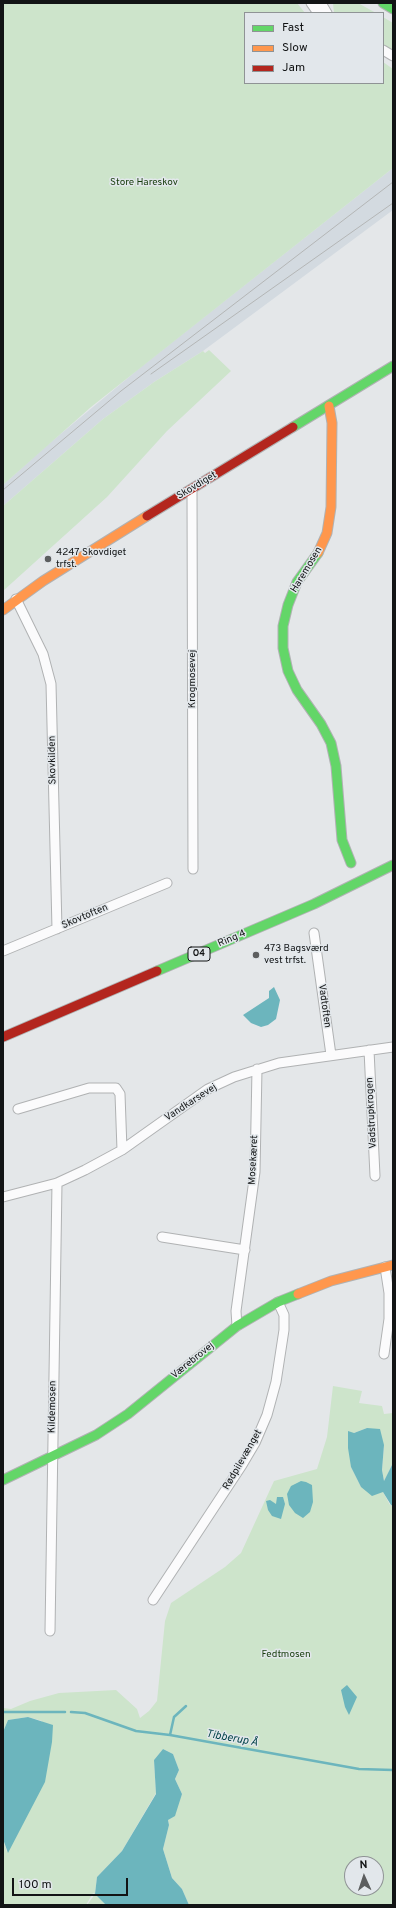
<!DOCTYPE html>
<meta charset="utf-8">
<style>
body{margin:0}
#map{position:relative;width:396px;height:1908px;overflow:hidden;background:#e4e7e9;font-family:Overpass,sans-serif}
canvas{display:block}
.frame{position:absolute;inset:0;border:4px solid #121415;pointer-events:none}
.legend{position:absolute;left:244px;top:12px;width:140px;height:72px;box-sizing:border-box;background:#e2e7eb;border:1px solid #8f9395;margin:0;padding:5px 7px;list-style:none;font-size:12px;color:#121415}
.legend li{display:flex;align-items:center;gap:8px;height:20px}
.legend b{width:20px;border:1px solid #8f9395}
.north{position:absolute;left:344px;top:1856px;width:40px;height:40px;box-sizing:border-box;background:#e2e7eb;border:1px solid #8f9395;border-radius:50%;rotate:357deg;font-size:11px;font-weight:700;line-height:16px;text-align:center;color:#121415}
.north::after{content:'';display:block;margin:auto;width:14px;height:18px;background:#5c5e5f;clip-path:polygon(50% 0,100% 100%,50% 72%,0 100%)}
.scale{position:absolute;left:12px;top:1878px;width:116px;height:18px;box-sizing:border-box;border:2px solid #121415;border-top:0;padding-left:5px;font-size:12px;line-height:14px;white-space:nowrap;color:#121415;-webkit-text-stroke:3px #e2e7eb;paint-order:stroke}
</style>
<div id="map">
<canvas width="396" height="1908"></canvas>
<div class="frame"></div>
<ul class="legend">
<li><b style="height:5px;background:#63d668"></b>Fast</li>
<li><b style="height:5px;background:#ff974d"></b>Slow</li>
<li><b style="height:5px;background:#b3261e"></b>Jam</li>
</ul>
<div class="north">N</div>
<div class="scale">100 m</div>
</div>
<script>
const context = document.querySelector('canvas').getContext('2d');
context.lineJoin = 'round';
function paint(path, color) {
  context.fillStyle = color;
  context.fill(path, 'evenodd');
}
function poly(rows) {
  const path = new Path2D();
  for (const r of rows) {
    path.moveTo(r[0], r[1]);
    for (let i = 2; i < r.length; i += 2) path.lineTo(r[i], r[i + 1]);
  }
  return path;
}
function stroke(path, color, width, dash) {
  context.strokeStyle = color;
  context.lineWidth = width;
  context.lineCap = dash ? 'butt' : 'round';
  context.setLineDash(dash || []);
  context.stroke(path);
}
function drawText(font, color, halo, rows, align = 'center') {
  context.font = font + ' Overpass,sans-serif';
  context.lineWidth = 3;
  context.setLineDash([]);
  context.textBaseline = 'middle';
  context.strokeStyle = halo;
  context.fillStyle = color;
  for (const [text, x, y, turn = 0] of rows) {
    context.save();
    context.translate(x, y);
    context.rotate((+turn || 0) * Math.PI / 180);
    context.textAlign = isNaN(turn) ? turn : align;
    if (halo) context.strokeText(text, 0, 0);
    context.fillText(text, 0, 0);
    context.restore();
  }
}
const built = poly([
 [393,168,393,210,203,351,154,382,103,419,3,506,3,485,45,447,141,367]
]);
const green = poly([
 [3,3,297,3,305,13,245,13,245,83,383,83,383,62,393,69,393,168,91,407,3,485],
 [333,3,358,3,376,13,334,13],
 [383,17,393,23,393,51,383,45],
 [209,350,231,371,167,431,107,497,3,591,3,506,103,419,154,382,203,351,205,353],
 [333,1386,362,1391,359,1403,382,1406,384,1414,393,1413,393,1463,384,1481,382,1470,384,1445,367,1428,354,1433,351,1467,361,1487,383,1492,390,1505,393,1506,393,1905,189,1905,182,1889,172,1878,163,1849,169,1825,168,1820,182,1794,175,1779,179,1770,173,1754,163,1749,154,1760,156,1793,122,1851,97,1877,95,1894,106,1905,87,1905,95,1894,93,1893,86,1905,3,1905,3,1839,7,1852,42,1721,28,1717,8,1720,3,1732,3,1708,11,1709,30,1701,59,1693,116,1690,137,1709,140,1718,149,1711,157,1701,165,1621,171,1603,225,1567,241,1553,274,1481,317,1469,327,1437],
 [352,1864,376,1864,376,1888,352,1888]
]);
const water = poly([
 [274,987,280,1000,276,1019,268,1025,261,1027,251,1023,243,1015,269,998,269,991],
 [367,1428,380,1429,384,1445,382,1470,384,1481,393,1463,393,1506,391,1505,383,1492,372,1496,361,1487,351,1467,348,1448,348,1431,354,1433],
 [301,1481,306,1482,312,1485,313,1502,310,1512,303,1518,295,1513,289,1505,287,1494,291,1486],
 [277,1497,283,1497,285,1504,281,1519,272,1516,268,1510,266,1501,270,1500,276,1504],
 [347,1685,357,1697,349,1715,345,1707,341,1690],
 [28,1717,53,1725,52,1742,45,1782,8,1853,3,1839,3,1732,8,1720],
 [163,1749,173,1754,179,1770,175,1779,182,1794,175,1816,168,1820,169,1825,163,1849,172,1878,182,1889,189,1905,106,1905,95,1894,97,1877,122,1851,156,1794,154,1760]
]);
const stream = poly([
 [3,1712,65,1712],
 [71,1712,85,1713,136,1731,170,1735,359,1769,393,1770],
 [170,1735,174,1717,186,1706]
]);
const street = poly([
 [311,3,318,13],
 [321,3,327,13],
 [383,50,393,56],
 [192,489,193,869],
 [16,599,43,654,51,684,57,929],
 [314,933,331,1055],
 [3,951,167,883],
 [369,1050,375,1176],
 [18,1109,89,1088,116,1088,120,1094,122,1150],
 [3,1197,57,1183,85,1170,122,1150,208,1089,234,1077,279,1063,393,1047],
 [162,1237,245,1250],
 [237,1326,236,1311,255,1172,257,1069],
 [384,1354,389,1319,389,1293,385,1267],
 [153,1600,242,1465,255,1443,267,1415,276,1382,284,1330,284,1315,278,1302],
 [50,1631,57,1183]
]);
const fast = poly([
 [383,3,393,9],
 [293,427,393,366],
 [318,553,297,582,288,605,283,626,283,648,288,671,297,690,321,724,331,743,336,766,342,840,351,863],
 [157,971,314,904,393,865],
 [3,1480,96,1435,128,1414,237,1326,278,1302,298,1294]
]);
const slow = poly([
 [318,553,327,533,331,507,332,423,329,406],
 [3,610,43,581,147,516],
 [298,1294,331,1281,393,1265]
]);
const jam = poly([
 [147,516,293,427],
 [3,1037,157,971]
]);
const tram = poly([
 [151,374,393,203],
 [3,490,121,391,393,182]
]);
const markers = [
 [48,559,4,"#5c5e5f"],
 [256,955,4,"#5c5e5f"]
];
const shields = [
 [199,954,22]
];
const shieldNames = [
 ["O4",199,954]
];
const parkNames = [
 ["Store Hareskov",144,183],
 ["Fedtmosen",286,1655]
];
const streetNames = [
 ["Skovdiget",197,486,-31],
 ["Haremosen",307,570,-59],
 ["Krogmosevej",193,679,-90],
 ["Skovkilden",53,760,-91],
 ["Skovtoften",85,917,-23],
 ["Ring 4",232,939,-23],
 ["Vadtoften",324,1006,82],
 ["Vandkarsevej",191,1103,-33],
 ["Vadstrupkrogen",372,1113,-93],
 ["Mosekæret",254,1160,-87],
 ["Værebrovej",193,1361,-39],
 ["Kildemosen",53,1407,-89],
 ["Rødpilevænget",243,1460,-60]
];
const poiNames = [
 ["4247 Skovdiget",56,553],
 ["trfst.",56,565],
 ["473 Bagsværd",264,949],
 ["vest trfst.",264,961]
];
const waterNames = [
 ["Tibberup Å",232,1739,10]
];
paint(built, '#d3dae0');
paint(green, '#cde4cb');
paint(water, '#6cb5bd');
stroke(stream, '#6cb5bd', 2.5);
stroke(street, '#b0b2b3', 11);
stroke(fast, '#b0b2b3', 11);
stroke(slow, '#b0b2b3', 11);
stroke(jam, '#b0b2b3', 11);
stroke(street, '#fbfbfc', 9);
stroke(fast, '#63d668', 9);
stroke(slow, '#ff974d', 9);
stroke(jam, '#b3261e', 9);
stroke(tram, '#b4b6b6', 1);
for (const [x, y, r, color] of markers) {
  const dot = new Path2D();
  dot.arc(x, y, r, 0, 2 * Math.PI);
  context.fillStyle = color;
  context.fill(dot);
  stroke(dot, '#e2e7eb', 1.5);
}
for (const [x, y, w] of shields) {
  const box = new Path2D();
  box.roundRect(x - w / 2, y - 7, w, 14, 3);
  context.fillStyle = '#e2e7eb';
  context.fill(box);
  stroke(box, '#121415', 1);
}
drawText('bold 9px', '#121415', null, shieldNames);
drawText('10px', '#173d0c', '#e2e7eb', parkNames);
drawText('10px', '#121415', '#e2e7eb', streetNames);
drawText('10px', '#121415', '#e2e7eb', poiNames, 'left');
drawText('italic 11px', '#014248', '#e2e7eb', waterNames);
</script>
